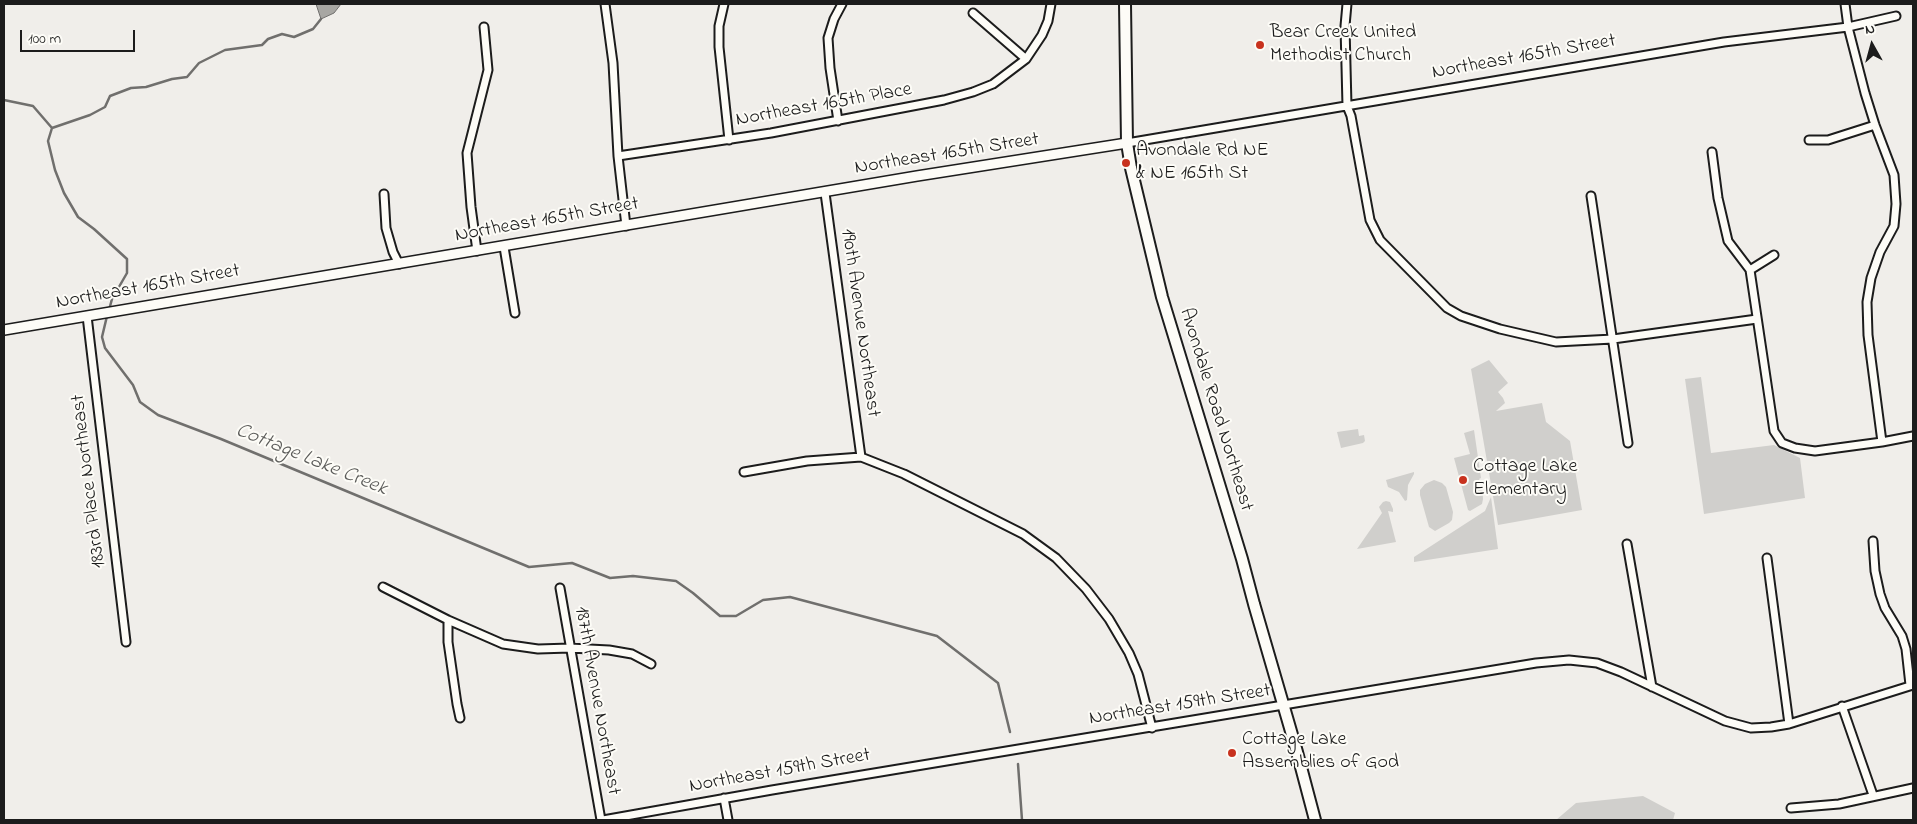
<!DOCTYPE html>
<style>
body{margin:0}
#map{position:relative;width:1917px;height:824px;overflow:hidden;background:#f0eeea;font-family:"Indie Flower",sans-serif}
canvas{display:block}
.frame{position:absolute;inset:0;border:5px solid #1c1c1c;pointer-events:none}
.north{position:absolute;left:1847px;top:20px;width:50px;height:50px;-webkit-text-stroke:4px #fdfcf7;paint-order:stroke;rotate:353deg;font-size:14px;font-weight:700;line-height:20px;text-align:center;color:#1c1c1c}
.north::after{content:'';display:block;margin:auto;width:18px;height:22px;background:#1c1c1c;clip-path:polygon(50% 0,100% 100%,50% 72%,0 100%)}
.scale{position:absolute;left:20px;top:30px;width:115px;height:22px;box-sizing:border-box;border:2px solid #1c1c1c;border-top:0;padding-left:6px;font-size:15px;line-height:18px;white-space:nowrap;color:#1c1c1c;-webkit-text-stroke:4px #fdfcf7;paint-order:stroke}
</style>
<div id="map">
<canvas width="1917" height="824"></canvas>
<div class="frame"></div>
<div class="north">N</div>
<div class="scale">100 m</div>
</div>
<script>
const context = document.querySelector('canvas').getContext('2d');
context.lineJoin = 'round';
function paint(path, color) {
  context.fillStyle = color;
  context.fill(path, 'evenodd');
}
function poly(rows) {
  const path = new Path2D();
  for (const r of rows) {
    path.moveTo(r[0], r[1]);
    for (let i = 2; i < r.length; i += 2) path.lineTo(r[i], r[i + 1]);
  }
  return path;
}
function stroke(path, color, width, dash) {
  context.strokeStyle = color;
  context.lineWidth = width;
  context.lineCap = dash ? 'butt' : 'round';
  context.setLineDash(dash || []);
  context.stroke(path);
}
function drawText(font, color, halo, rows, align = 'center') {
  context.font = font + ' "Indie Flower",sans-serif';
  context.lineWidth = 4;
  context.setLineDash([]);
  context.textBaseline = 'middle';
  context.strokeStyle = halo;
  context.fillStyle = color;
  for (const [text, x, y, turn = 0] of rows) {
    context.save();
    context.translate(x, y);
    context.rotate((+turn || 0) * Math.PI / 180);
    context.textAlign = isNaN(turn) ? turn : align;
    if (halo) context.strokeText(text, 0, 0);
    context.fillText(text, 0, 0);
    context.restore();
  }
}
const green = poly([
 [1489,360,1508,383,1498,392,1503,398,1505,403,1496,411,1542,403,1546,422,1570,441,1582,510,1498,525,1471,369],
 [1701,377,1711,453,1774,445,1800,458,1805,498,1704,514,1685,379],
 [1358,429,1359,436,1364,435,1365,441,1363,443,1341,448,1337,432],
 [1474,430,1481,478,1479,479,1482,483,1483,499,1482,504,1470,511,1468,510,1454,458,1470,454,1464,433],
 [1414,472,1414,474,1408,485,1407,500,1405,501,1399,492,1388,487,1386,480],
 [1434,480,1442,483,1446,487,1453,512,1452,520,1449,523,1435,531,1429,527,1420,495,1420,490,1425,484],
 [1491,497,1498,549,1414,562,1414,557,1485,511],
 [1386,501,1390,502,1393,509,1393,512,1388,511,1396,542,1357,549,1382,513,1379,507,1383,502],
 [1643,796,1675,813,1673,820,1556,820,1576,803]
]);
const water = poly([
 [316,4,341,4,334,13,321,19,316,4]
]);
const stream = poly([
 [4,100,33,106,52,128],
 [52,128,48,141,55,170,64,193,78,217,94,229,127,259,127,273,112,299,109,310],
 [52,128,90,115,105,107,110,96,131,88,146,87,172,79,187,77,199,63,225,50,262,45,268,39,282,34,294,37,313,29,321,19],
 [107,316,102,337,105,348,133,385,140,402,158,415,221,439,529,567,572,563,610,578,633,576,676,581,693,593,720,616,736,616,763,600,790,597,937,636,998,683,1010,732],
 [1018,764,1022,820]
]);
const minor = poly([
 [605,4,613,63,618,156,626,226],
 [724,4,719,26,719,47,729,140],
 [1347,4,1345,26,1347,106,1351,116,1370,220,1380,240,1447,308,1461,316,1500,329,1556,342,1613,339,1757,319],
 [1845,4,1848,27,1865,93,1875,125,1894,175,1896,204,1894,226,1880,252,1871,278,1867,302,1868,335,1882,442],
 [973,13,1026,59],
 [838,121,830,68,828,38,834,19,842,4],
 [1809,140,1828,140,1875,125],
 [1127,143,1724,42,1848,27,1896,16],
 [1712,152,1718,198,1728,241,1750,270,1774,431,1782,443,1795,448,1815,451,1882,442,1913,436],
 [618,156,771,133,944,100,973,92,993,84,1026,59,1042,35,1048,21,1051,4],
 [825,193,861,457],
 [384,194,386,228,393,252,399,264],
 [1591,196,1628,443],
 [504,247,515,313],
 [477,251,471,207,467,153,488,70,484,27],
 [1750,270,1774,255],
 [87,316,126,642],
 [744,472,807,461,861,457,904,474,1023,534,1056,558,1086,589,1109,619,1129,653,1138,674,1152,728],
 [1873,541,1875,571,1880,594,1885,608,1902,636,1906,649,1910,685],
 [1627,544,1652,687],
 [1767,558,1789,724],
 [383,587,448,620,503,644,538,649,570,648,609,650,632,654,651,664],
 [560,588,601,820],
 [448,620,448,642,457,704,460,718],
 [1842,706,1873,795],
 [724,798,728,820],
 [1791,808,1839,804,1913,788],
 [603,820,772,790,1536,663,1569,660,1597,663,1621,672,1725,721,1751,728,1771,727,1789,724,1913,685]
]);
const tertiary = poly([
 [4,330,917,176,1127,143]
]);
const secondary = poly([
 [1125,4,1127,143,1131,168,1162,297,1242,559,1254,604,1297,752,1315,820]
]);
const markers = [
 [1260,45,5,"#c8321e"],
 [1126,163,5,"#c8321e"],
 [1463,480,5,"#c8321e"],
 [1232,753,5,"#c8321e"]
];
const poiNames = [
 ["Bear Creek United",1270,34],
 ["Methodist Church",1270,57],
 ["Avondale Rd NE",1136,152],
 ["& NE 165th St",1136,175],
 ["Cottage Lake",1473,468],
 ["Elementary",1473,491],
 ["Cottage Lake",1242,741],
 ["Assemblies of God",1242,764]
];
const streetNames = [
 ["Northeast 165th Street",1524,58,-10],
 ["Northeast 165th Place",824,106,-10],
 ["Northeast 165th Street",947,155,-9],
 ["Northeast 165th Street",547,221,-10],
 ["Northeast 165th Street",148,288,-10],
 ["190th Avenue Northeast",859,323,82],
 ["Avondale Road Northeast",1215,410,73],
 ["183rd Place Northeast",90,481,-97],
 ["187th Avenue Northeast",596,701,80],
 ["Northeast 159th Street",1180,706,-9],
 ["Northeast 159th Street",780,772,-10]
];
const waterNames = [
 ["Cottage Lake Creek",311,461,22]
];
paint(green, '#d0cfcc');
paint(water, '#a8a7a3');
stroke(water, '#706f6d', 1);
stroke(stream, '#706f6d', 2.5);
stroke(minor, '#1c1c1c', 11);
stroke(tertiary, '#1c1c1c', 12);
stroke(secondary, '#1c1c1c', 14);
stroke(minor, '#fdfcf7', 7);
stroke(tertiary, '#fdfcf7', 9);
stroke(secondary, '#fdfcf7', 10);
for (const [x, y, r, color] of markers) {
  const dot = new Path2D();
  dot.arc(x, y, r, 0, 2 * Math.PI);
  context.fillStyle = color;
  context.fill(dot);
  stroke(dot, '#fdfcf7', 2);
}
drawText('20px', '#1c1c1c', '#fdfcf7', poiNames, 'left');
drawText('20px', '#1c1c1c', '#fdfcf7', streetNames);
drawText('italic 21px', '#5b5b59', '#fdfcf7', waterNames);
</script>
